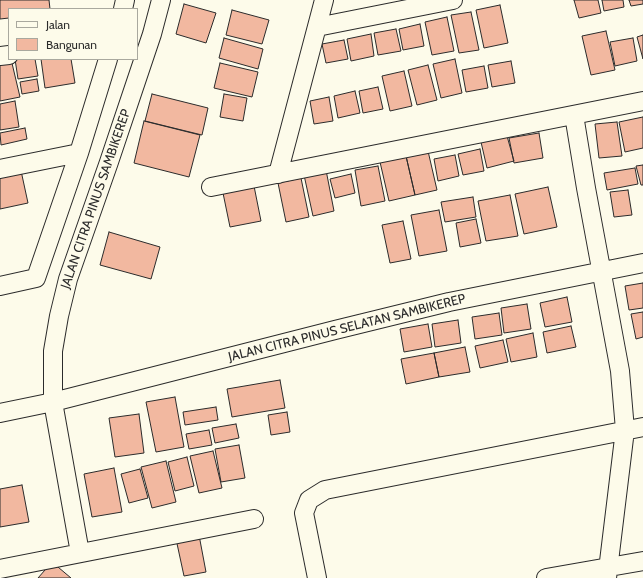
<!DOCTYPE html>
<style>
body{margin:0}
#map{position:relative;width:643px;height:578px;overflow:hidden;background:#fdfbea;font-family:Cabin,sans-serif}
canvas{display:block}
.legend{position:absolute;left:8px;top:8px;width:130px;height:52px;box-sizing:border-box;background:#fdfbea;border:1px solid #a9a89e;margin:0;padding:5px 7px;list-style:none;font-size:12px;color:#2b2b2b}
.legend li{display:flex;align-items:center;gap:8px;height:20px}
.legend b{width:20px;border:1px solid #a9a89e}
</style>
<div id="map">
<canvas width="643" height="578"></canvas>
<ul class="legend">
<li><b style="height:5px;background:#fdfbea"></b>Jalan</li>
<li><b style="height:11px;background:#f2b8a0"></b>Bangunan</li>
</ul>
</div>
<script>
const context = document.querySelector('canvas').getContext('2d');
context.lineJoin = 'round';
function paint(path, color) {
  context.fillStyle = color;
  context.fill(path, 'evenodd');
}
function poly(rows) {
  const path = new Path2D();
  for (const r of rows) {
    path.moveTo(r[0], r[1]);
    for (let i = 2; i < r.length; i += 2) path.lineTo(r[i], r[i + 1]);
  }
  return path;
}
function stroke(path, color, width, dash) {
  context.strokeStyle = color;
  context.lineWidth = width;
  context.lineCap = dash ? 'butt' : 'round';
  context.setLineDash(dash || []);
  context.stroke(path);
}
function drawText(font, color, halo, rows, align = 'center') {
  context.font = font + ' Cabin,sans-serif';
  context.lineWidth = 3;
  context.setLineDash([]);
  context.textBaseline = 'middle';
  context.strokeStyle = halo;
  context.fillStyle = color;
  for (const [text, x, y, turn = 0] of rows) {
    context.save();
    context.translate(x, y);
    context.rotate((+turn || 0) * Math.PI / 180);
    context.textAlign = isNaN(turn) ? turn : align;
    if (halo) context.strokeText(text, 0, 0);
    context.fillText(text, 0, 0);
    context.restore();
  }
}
const building = poly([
 [0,0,49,0,50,9,9,9,9,18,0,19,0,0],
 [574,0,598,0,601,13,579,18,574,0],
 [602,0,623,0,624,7,604,11,602,0],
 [629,0,643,0,643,4,631,6,629,0],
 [184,4,216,13,206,43,176,34,184,4],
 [500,5,508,43,484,48,476,10,500,5],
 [232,10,269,20,262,44,226,35,232,10],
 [471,12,479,50,459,53,451,15,471,12],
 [447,17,454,51,432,55,425,22,447,17],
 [420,24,424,46,403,50,399,29,420,24],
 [396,29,401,51,378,55,374,33,396,29],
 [606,31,615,70,591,75,582,36,606,31],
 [371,34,374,56,351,61,347,39,371,34],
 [643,35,643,59,637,37,643,35],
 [224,38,263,49,258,69,219,58,224,38],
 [633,38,637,61,615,66,610,42,633,38],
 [344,40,348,59,326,63,322,44,344,40],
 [11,59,20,97,0,101,0,61,11,59],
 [15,59,35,59,38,76,18,79,15,59],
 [41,59,71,59,75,83,45,88,41,59],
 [455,59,462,93,441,98,433,64,455,59],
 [511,61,515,83,492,87,488,65,511,61],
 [220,63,258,72,252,97,214,88,220,63],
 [428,65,437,100,417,105,408,70,428,65],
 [484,66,488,88,466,92,462,70,484,66],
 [404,71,412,106,390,111,382,76,404,71],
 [37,79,39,91,22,94,20,82,37,79],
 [378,87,383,109,363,113,359,91,378,87],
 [355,91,360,113,338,118,334,96,355,91],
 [152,94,208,108,202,135,145,121,152,94],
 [224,94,247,98,243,121,220,117,224,94],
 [329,97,333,121,314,124,310,101,329,97],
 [15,101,19,127,0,130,0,104,15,101],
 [643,117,643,148,625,152,619,122,643,117],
 [144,121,200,135,189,177,134,163,144,121],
 [617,122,622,156,599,158,595,124,617,122],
 [25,128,27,139,1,145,0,133,25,128],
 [539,133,543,158,514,163,509,138,539,133],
 [507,136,514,161,487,168,481,142,507,136],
 [480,149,484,171,463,175,458,154,480,149],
 [428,151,437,190,415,195,406,156,428,151],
 [455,155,459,176,438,181,434,159,455,155],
 [406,156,415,195,389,201,380,162,406,156],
 [643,165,643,185,641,185,636,166,643,165],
 [20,166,28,203,0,209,0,170,20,166],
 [378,166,385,201,361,206,355,170,378,166],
 [635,168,638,184,607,190,604,173,635,168],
 [326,170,334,211,313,216,304,175,326,170],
 [351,174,355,193,335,198,330,179,351,174],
 [301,178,309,217,286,222,278,183,301,178],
 [254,186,261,221,230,227,223,193,254,186],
 [548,187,557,227,524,234,515,194,548,187],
 [628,190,632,215,614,217,610,192,628,190],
 [510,195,518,236,486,241,478,201,510,195],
 [473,197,476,217,445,222,441,202,473,197],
 [439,210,447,251,419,256,411,215,439,210],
 [476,219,481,243,460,247,456,223,476,219],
 [403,221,411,259,390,263,382,225,403,221],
 [109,232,160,247,151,279,100,265,109,232],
 [643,283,643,308,629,310,625,286,643,283],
 [567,297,572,322,545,327,540,303,567,297],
 [527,304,531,329,504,333,501,308,527,304],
 [643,312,643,337,636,339,631,314,643,312],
 [499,313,502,335,475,339,472,317,499,313],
 [458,320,461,343,435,347,432,324,458,320],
 [428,324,432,347,404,352,400,329,428,324],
 [571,326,576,347,547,353,543,332,571,326],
 [533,333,537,357,511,362,506,339,533,333],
 [503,340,508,362,480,368,475,346,503,340],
 [465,347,470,372,439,377,434,353,465,347],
 [434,353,439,377,406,384,401,359,434,353],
 [280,380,285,408,232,417,227,389,280,380],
 [175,397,184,447,156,452,146,402,175,397],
 [216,407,218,420,185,425,183,412,216,407],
 [287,412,290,432,271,435,268,415,287,412],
 [139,414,144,453,115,457,109,418,139,414],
 [236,424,239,438,215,443,212,428,236,424],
 [209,430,212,445,189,449,186,434,209,430],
 [239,445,245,478,221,482,215,449,239,445],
 [213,451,222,488,199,493,190,456,213,451],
 [187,457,194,486,175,491,168,462,187,457],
 [166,461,176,502,152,508,141,467,166,461],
 [114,468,122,512,92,517,84,474,114,468],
 [140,469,148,498,129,503,121,474,140,469],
 [22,485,29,522,0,527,0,489,22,485],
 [199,535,206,572,184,576,176,539,199,535],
 [52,562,71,578,38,578,52,562]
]);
const minor = poly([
 [123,9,125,0],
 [317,27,453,0],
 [0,56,9,55],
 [574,115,586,188,620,371,625,430,607,578],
 [0,169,79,153],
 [278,174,324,0],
 [211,187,643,101],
 [0,286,36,278,79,153,108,59],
 [0,413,53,402,335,330,449,302,643,263],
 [80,553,53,402,53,351,59,316,68,279,109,162,152,34,161,0],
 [0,569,254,519],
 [317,578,304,513,309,500,325,490,643,427],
 [546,578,643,561]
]);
const streetNames = [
 ["JALAN CITRA PINUS SAMBIKEREP",96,199,-71],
 ["JALAN CITRA PINUS SELATAN SAMBIKEREP",347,328,-14]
];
paint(building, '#f2b8a0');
stroke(building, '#2b2b2b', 1);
stroke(minor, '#2b2b2b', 20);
stroke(minor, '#fdfbea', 18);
drawText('13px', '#2b2b2b', '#fdfbea', streetNames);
</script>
